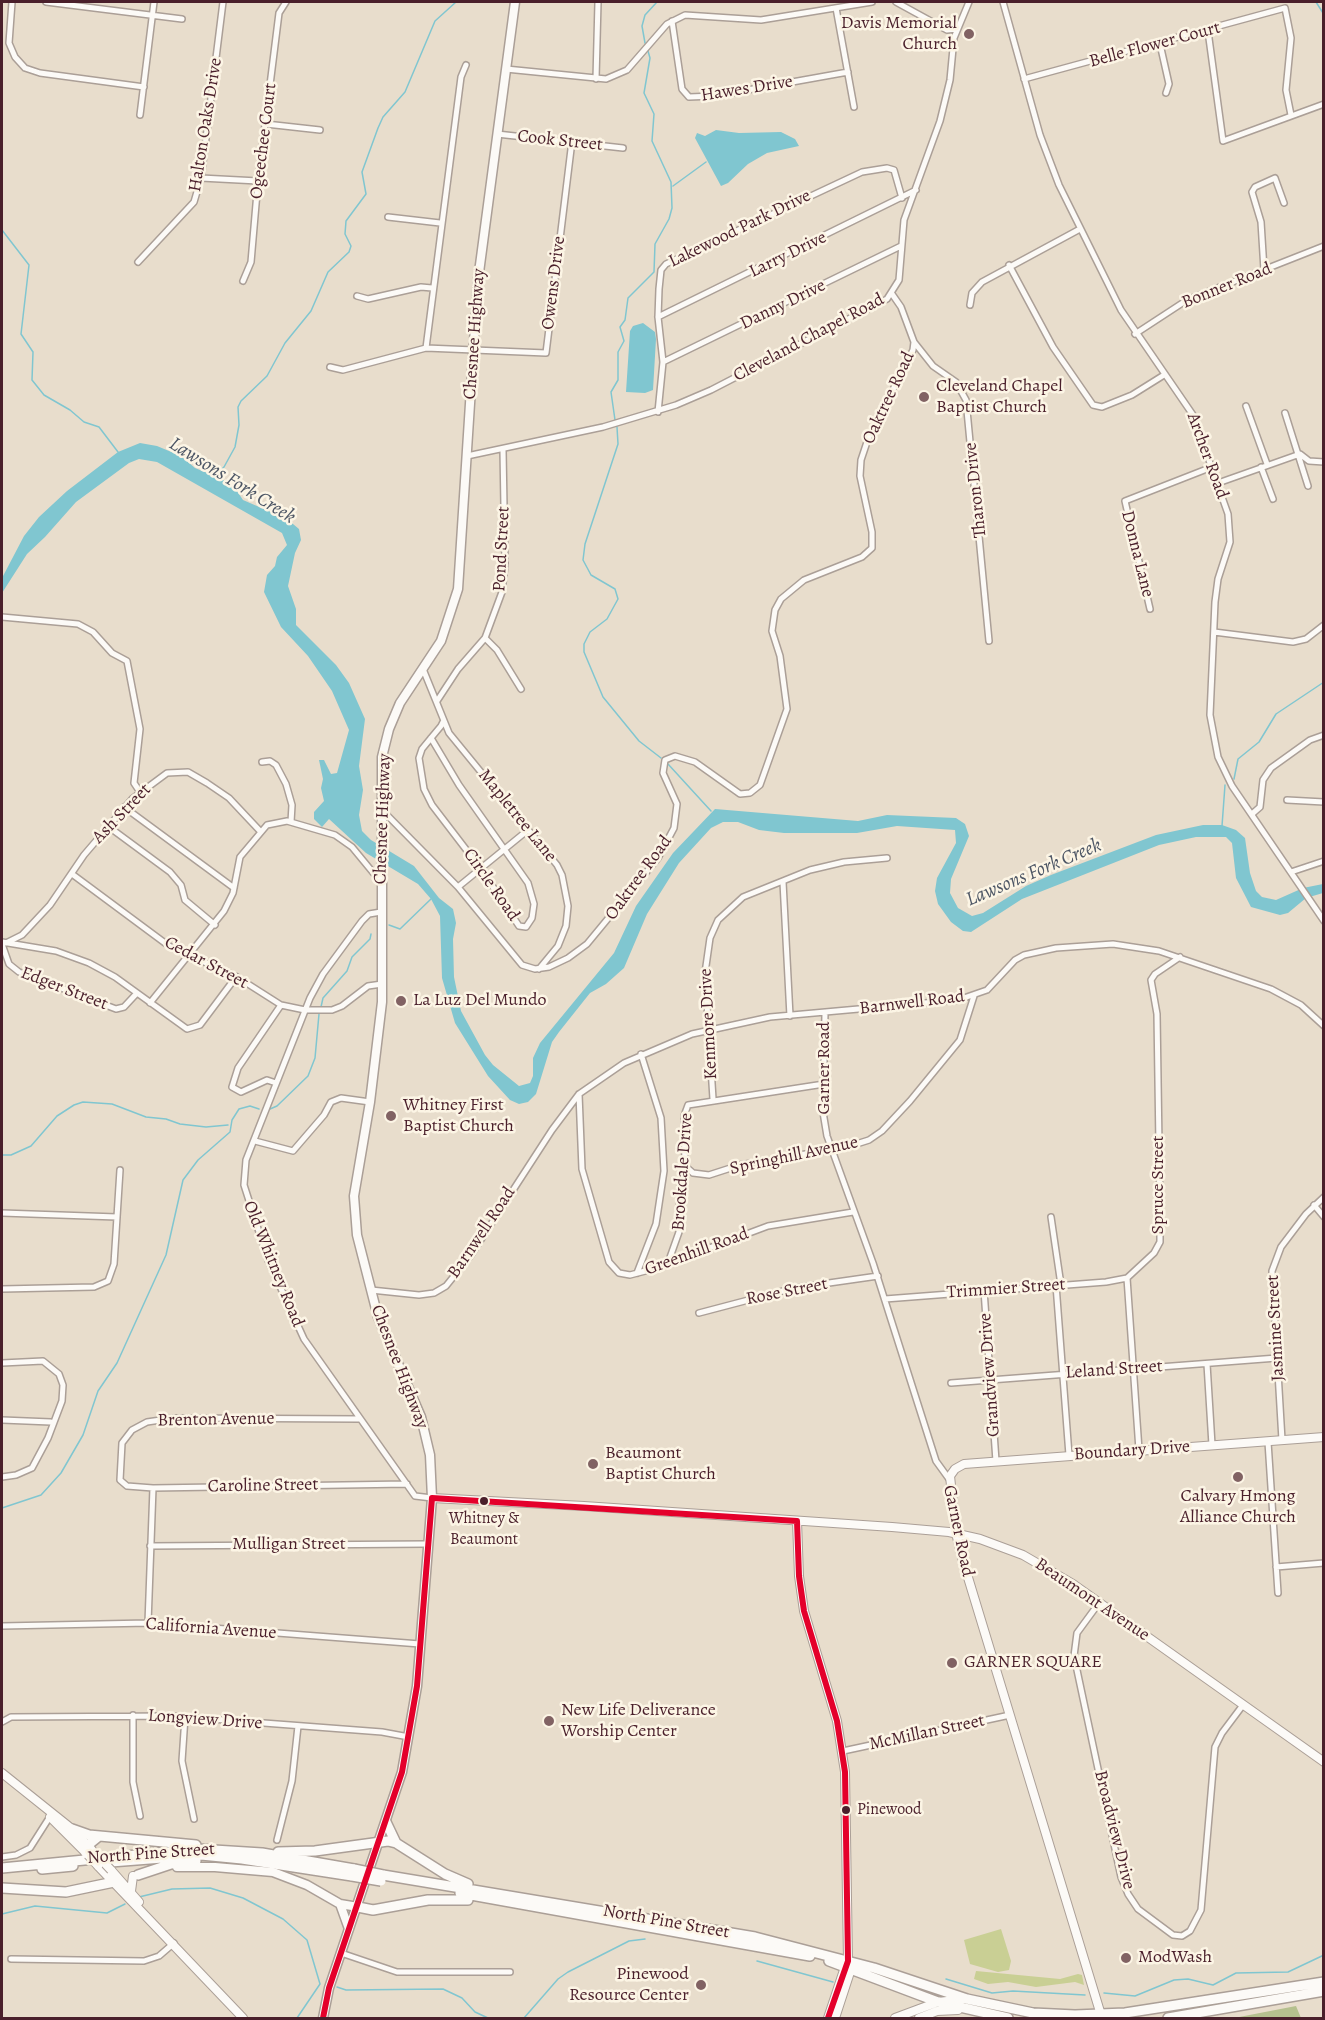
<!DOCTYPE html>
<style>
body{margin:0}
#map{position:relative;width:1325px;height:2020px;overflow:hidden;background:#e8ddcc;font-family:Alegreya,serif}
canvas{display:block}
.frame{position:absolute;inset:0;border:3px solid #4a1f2b;pointer-events:none}
</style>
<div id="map">
<canvas width="1325" height="2020"></canvas>
<div class="frame"></div>
</div>
<script>
const context = document.querySelector('canvas').getContext('2d');
context.lineJoin = 'round';
function paint(path, color) {
  context.fillStyle = color;
  context.fill(path, 'evenodd');
}
function poly(rows) {
  const path = new Path2D();
  for (const r of rows) {
    path.moveTo(r[0], r[1]);
    for (let i = 2; i < r.length; i += 2) path.lineTo(r[i], r[i + 1]);
  }
  return path;
}
function stroke(path, color, width, dash) {
  context.strokeStyle = color;
  context.lineWidth = width;
  context.lineCap = dash ? 'butt' : 'round';
  context.setLineDash(dash || []);
  context.stroke(path);
}
function drawText(font, color, halo, rows, align = 'center') {
  context.font = font + ' Alegreya,serif';
  context.lineWidth = 5;
  context.setLineDash([]);
  context.textBaseline = 'middle';
  context.strokeStyle = halo;
  context.fillStyle = color;
  for (const [text, x, y, turn = 0] of rows) {
    context.save();
    context.translate(x, y);
    context.rotate((+turn || 0) * Math.PI / 180);
    context.textAlign = isNaN(turn) ? turn : align;
    if (halo) context.strokeText(text, 0, 0);
    context.fillText(text, 0, 0);
    context.restore();
  }
}
const green = poly([
 [1001,1929,1011,1961,1009,1970,998,1972,970,1964,964,1940],
 [976,1971,1060,1979,1078,1974,1082,1975,1084,1985,1075,1982,1036,1987,1008,1982,988,1984,974,1979]
]);
const forest = poly([
 [1296,2006,1301,2018,1234,2018]
]);
const water = poly([
 [716,130,739,133,781,132,795,139,799,146,767,153,748,164,728,183,721,186,695,138,697,133,705,136],
 [643,323,655,332,656,339,653,390,645,393,626,392,630,331,633,326],
 [140,443,157,446,181,456,195,468,222,479,235,488,243,500,287,519,299,529,301,540,295,553,288,586,296,609,296,625,336,665,349,683,365,719,359,766,363,790,359,815,362,831,371,840,414,866,439,898,453,909,456,923,453,939,454,977,461,1011,485,1055,493,1065,519,1086,530,1083,533,1076,533,1058,540,1043,614,953,636,906,673,853,715,809,858,821,887,815,956,818,965,824,969,836,951,879,950,893,958,908,972,916,983,913,1026,886,1051,875,1156,835,1203,825,1222,825,1236,830,1245,838,1250,873,1256,891,1262,897,1276,900,1303,888,1323,884,1323,893,1306,898,1288,913,1280,915,1251,907,1236,878,1232,843,1226,837,1196,837,1159,845,1022,899,971,932,963,931,951,922,938,904,935,891,937,878,956,843,955,830,897,826,857,833,784,833,759,830,738,822,723,822,711,828,679,863,647,914,624,968,606,984,590,993,559,1032,552,1042,536,1094,528,1102,519,1104,510,1100,488,1076,455,1023,442,978,440,916,431,899,418,884,366,853,329,819,322,827,314,819,314,812,324,801,321,788,323,779,319,760,324,760,331,774,337,773,349,730,332,691,308,656,281,627,264,592,267,575,275,566,277,557,287,545,282,533,157,462,139,459,129,463,76,502,45,537,27,554,2,593,2,578,24,536,39,517,67,491,118,452]
]);
const stream = poly([
 [1316,2,1323,13,1324,20],
 [645,43,642,26,645,15,657,2],
 [2,99,2,107],
 [673,186,706,162],
 [2,230,29,265,21,334,33,352,32,380,44,395,70,410,84,422,99,427,118,452],
 [615,420,611,392,618,380,618,352,624,341,620,327,625,320,628,298,654,272,655,244,669,219,672,208,671,182,652,141,654,114,644,93,650,58,648,51],
 [617,427,618,444,585,544,583,560,591,575,615,589,618,599,607,619,590,632,584,644,584,652,603,697,639,741,661,758],
 [215,476,224,467,235,447,239,425,238,407,241,401,267,376,285,343,311,311,328,272,349,252,351,246,345,234,346,221,366,194,362,172,378,128,383,117,405,92,435,21,456,2],
 [668,764,711,811],
 [1234,779,1238,759,1259,742,1276,714,1324,682],
 [1222,826,1225,785],
 [389,925,400,929,432,898],
 [321,1007,323,998,347,971,352,957,370,939,371,934],
 [270,1109,277,1106,308,1076,315,1058,319,1014],
 [2,1155,11,1155,31,1146,57,1116,74,1105,83,1102,112,1104,146,1117,166,1119,180,1124,206,1127,228,1125],
 [2,1508,41,1495,61,1473,83,1435,98,1391,117,1363,166,1255,183,1180,198,1160,230,1132,232,1120,239,1109,250,1106,259,1109],
 [139,1897,172,1889,210,1888,243,1898,283,1919,307,1940,320,1984],
 [2,1914,35,1906,107,1913,125,1904],
 [757,1961,833,1982],
 [946,1979,992,1993,1013,1991,1085,1995],
 [337,1987,346,1990,443,1989,462,1998,475,2012,488,2018],
 [1104,1993,1135,1996,1174,1980,1188,1979,1213,1985,1236,1973,1288,1972,1324,1955],
 [297,2018,320,1984],
 [524,2018,558,1979,568,1972,629,1941,645,1939]
]);
const street = poly([
 [12,2,9,43,15,57,25,68,40,73,144,87],
 [46,2,182,19],
 [896,2,947,30,957,29],
 [1003,2,1040,135,1059,185,1121,310,1193,415,1228,514,1230,542,1218,579,1215,602,1210,715,1218,757,1232,786,1324,921],
 [836,8,854,107],
 [672,21,682,89,689,97,714,96,848,72],
 [1208,31,1223,141,1324,104],
 [1160,44,1169,84,1166,93],
 [506,69,606,79,627,70,667,24,685,15,761,20,872,2],
 [596,79,598,2],
 [1024,79,1285,8,1291,38,1286,90,1291,115],
 [140,115,154,2],
 [266,124,320,130],
 [497,134,623,148],
 [201,178,258,181],
 [388,217,440,223],
 [138,262,194,202,201,178,223,2],
 [1009,265,1053,347,1093,405,1102,407,1132,395,1164,375],
 [1264,270,1261,222,1252,192,1255,187,1275,178,1284,203],
 [243,281,251,262,258,181,279,13,286,2],
 [892,294,901,307,914,342,933,366,956,382,966,400,989,641],
 [357,296,368,299,421,287,432,288],
 [970,305,972,293,982,282,1080,229],
 [658,317,916,190],
 [1135,334,1187,300,1324,246],
 [426,348,461,77,466,65],
 [663,362,901,246],
 [330,367,343,370,426,348,546,353,572,141],
 [1246,406,1267,464],
 [658,412,663,362,658,317,659,289,661,270,666,264,862,172,887,168,894,170,902,198],
 [1285,413,1308,486],
 [467,456,603,427,676,405,711,390,887,299,899,280,904,220,940,121,950,80,954,38,969,2],
 [1261,467,1273,499],
 [1218,483,1300,454,1309,461,1324,462],
 [1150,609,1125,501,1212,467],
 [2,617,78,624,93,632,112,653,127,661,140,729,134,783,140,792],
 [1214,632,1293,642,1306,639,1324,625],
 [485,638,497,650,521,689],
 [423,669,449,733,557,865,562,875,568,906,566,926,558,946,539,969],
 [437,701,458,669,485,638,502,592,505,564,503,450],
 [431,738,459,785,528,883,534,904,532,918,526,927,519,926,481,869,432,805,424,789,419,758,422,749,431,738,441,726,443,722],
 [262,762,270,761,276,765,286,784,292,805,291,822],
 [1287,800,1324,802],
 [124,807,234,888],
 [383,811,458,887,522,965,535,969,549,967,568,958,587,944,658,858,674,828,677,804,663,773,665,760,675,756,695,762,740,794,750,793,760,785,787,709,780,656,772,631,775,610,781,599,804,580,862,557,872,548,872,532,860,476,861,460,868,439,913,350,914,342],
 [1252,814,1260,807,1263,780,1271,768,1310,740,1324,735],
 [109,827,170,872,181,885,185,900,215,925],
 [1291,872,1324,861],
 [72,874,169,946,237,977,281,1005,305,1010,332,1010,342,1006,368,986,382,984],
 [783,882,790,1016],
 [458,887,528,830],
 [381,912,369,914,362,921,323,974,310,998,246,1160,244,1185,268,1260,304,1339,415,1496,432,1498],
 [2,942,56,951,89,963,115,977,187,1029,200,1025,236,977],
 [6,943,22,935,50,905,84,855,132,799,167,773,188,772,207,783,229,798,260,831],
 [2,944,9,964,19,972,116,1009,124,1007,137,993],
 [150,1003,224,911,233,893,240,857,267,825,287,821,335,835,352,847,380,881],
 [825,1013,823,1112,827,1136,873,1263,936,1461,949,1479],
 [276,1083,267,1080,241,1092,232,1087,238,1068,281,1005],
 [579,1094,582,1169,609,1262,619,1273,630,1275,653,1269,768,1226,853,1212],
 [713,1099,705,973,710,938,718,920,743,897,810,870,844,862,887,858],
 [255,1141,293,1151,324,1115,331,1102,341,1098,370,1102],
 [685,1166,693,1173,709,1175,740,1165,847,1147,869,1140,882,1131,910,1101,960,1040,974,996],
 [1314,1205,1324,1217],
 [2,1213,117,1217],
 [1051,1217,1061,1285],
 [668,1263,679,1232,680,1183,685,1166,684,1116,688,1105,824,1084],
 [637,1273,656,1224,664,1171,661,1118,641,1054],
 [1127,1278,1139,1450],
 [1056,1285,1069,1455],
 [2,1289,94,1287,108,1281,114,1264,120,1170],
 [371,1290,419,1295,434,1293,446,1286,471,1255,552,1130,579,1094,624,1063,692,1034,770,1017,958,1000,987,990,1015,960,1024,955,1056,948,1113,944,1159,951,1271,989,1301,1005,1324,1026],
 [984,1290,996,1461],
 [885,1299,1106,1282,1127,1278,1154,1253,1160,1242,1160,1212,1157,1014,1151,980,1155,974,1180,957],
 [699,1313,794,1288,878,1276],
 [2,1363,43,1361,59,1374,63,1385,62,1401,48,1438,32,1468,16,1475,2,1477],
 [1207,1364,1212,1445],
 [951,1383,1277,1358],
 [360,1419,174,1418,147,1422,132,1430,122,1443,120,1480,127,1486,153,1488,407,1484],
 [2,1420,51,1422],
 [1282,1440,1272,1271,1281,1247,1306,1214,1324,1197],
 [1268,1442,1278,1593],
 [150,1546,427,1544],
 [1276,1567,1324,1563],
 [1099,1603,1077,1633,1074,1656,1121,1877,1128,1894,1138,1909,1173,1935,1182,1936,1190,1931,1201,1910,1215,1747,1222,1733,1243,1705],
 [148,1623,153,1488],
 [2,1626,148,1623,420,1644],
 [133,1715,133,1782,140,1816],
 [185,1717,182,1761,194,1819],
 [2,1722,11,1717,172,1716,382,1732,409,1737],
 [843,1751,1010,1715],
 [277,1840,292,1781,298,1726],
 [2,1857,16,1855,30,1848,51,1815],
 [341,1953,397,1972,510,1972],
 [11,1959,144,1961,159,1956,174,1943]
]);
const secondary = poly([
 [432,1498,584,1506,892,1527,949,1532,980,1539,1023,1555,1073,1584,1324,1762],
 [797,1521,799,1576,804,1611,837,1721,845,1772,848,1961,852,1966,835,2018],
 [2,1773,72,1829,92,1850],
 [50,1817,88,1855],
 [98,1866,243,2018],
 [111,1870,139,1902],
 [131,1891,133,1876],
 [1101,2015,963,1561,956,1533,950,1476,955,1469,964,1464,1324,1437],
 [828,2018,846,1964],
 [895,2018,938,2002,965,1999],
 [919,2018,937,2011,958,2010]
]);
const primary = poly([
 [177,1867,215,1867,273,1872,307,1885,340,1904,358,1907],
 [340,1904,349,1929],
 [323,2018,329,1988,402,1772,417,1686,432,1498,430,1455,421,1417,378,1317,357,1235,354,1196,370,1102,382,1002,382,757,389,729,400,703,441,641,458,589,478,280,515,2]
]);
const highway = poly([
 [386,1822,396,1843],
 [72,1829,89,1835,196,1845],
 [278,1852,315,1851,388,1841,396,1843,445,1874,468,1884],
 [86,1853,88,1845,99,1836],
 [98,1863,201,1855,242,1859,352,1876],
 [2,1868,198,1849,262,1853,354,1869],
 [42,1869,73,1866],
 [138,1875,171,1864,196,1861],
 [383,1875,755,1937,874,1968,967,1999,1033,2013,1075,2015,1125,2013,1324,1982],
 [2,1888,66,1892,114,1882],
 [460,1893,810,1956],
 [358,1907,373,1910,428,1900,468,1900],
 [829,1961,938,2002,1008,2018],
 [1168,2018,1324,1991]
]);
const secondaryBridge = poly([
 [95,1853,111,1870],
 [88,1855,98,1866]
]);
const highwayBridge = poly([
 [354,1869,383,1875],
 [352,1876,381,1881]
]);
const bus1 = poly([
 [323,2018,329,1988,402,1772,417,1686,432,1498,797,1521,799,1576,804,1611,837,1721,845,1772,848,1961,828,2018]
]);
const markers = [
 [969,34,6,"#816263"],
 [924,397,6,"#816263"],
 [401,1001,6,"#816263"],
 [391,1116,6,"#816263"],
 [593,1464,6,"#816263"],
 [1238,1477,6,"#816263"],
 [484,1501,5,"#4a1f2b"],
 [952,1663,6,"#816263"],
 [549,1721,6,"#816263"],
 [846,1810,5,"#4a1f2b"],
 [1126,1958,6,"#816263"],
 [701,1985,6,"#816263"]
];
const busNames = [
 ["Whitney &",484,1519],
 ["Beaumont",484,1540],
 ["Pinewood",857,1810,"left"]
];
const poiNames = [
 ["Davis Memorial",957,24,"right"],
 ["Church",957,45,"right"],
 ["Cleveland Chapel",936,387],
 ["Baptist Church",936,408],
 ["La Luz Del Mundo",413,1001],
 ["Whitney First",403,1106],
 ["Baptist Church",403,1127],
 ["Beaumont",605,1454],
 ["Baptist Church",605,1475],
 ["Calvary Hmong",1238,1497,"center"],
 ["Alliance Church",1238,1518,"center"],
 ["GARNER SQUARE",964,1663],
 ["New Life Deliverance",561,1711],
 ["Worship Center",561,1732],
 ["ModWash",1138,1958],
 ["Pinewood",689,1975,"right"],
 ["Resource Center",689,1996,"right"]
];
const streetNames = [
 ["Belle Flower Court",1155,45,-15],
 ["Hawes Drive",747,89,-9],
 ["Halton Oaks Drive",206,125,-81],
 ["Ogeechee Court",264,141,-83],
 ["Cook Street",560,141,6],
 ["Lakewood Park Drive",740,229,-26],
 ["Larry Drive",788,255,-26],
 ["Owens Drive",554,283,-83],
 ["Bonner Road",1227,286,-22],
 ["Danny Drive",783,305,-26],
 ["Chesnee Highway",475,334,-86],
 ["Cleveland Chapel Road",809,338,-28],
 ["Oaktree Road",889,398,-65],
 ["Archer Road",1207,456,70],
 ["Tharon Drive",976,490,-96],
 ["Pond Street",502,549,-87],
 ["Donna Lane",1137,554,76],
 ["Ash Street",122,814,-46],
 ["Mapletree Lane",517,816,51],
 ["Chesnee Highway",383,819,-88],
 ["Oaktree Road",639,878,-54],
 ["Circle Road",491,885,55],
 ["Cedar Street",206,963,28],
 ["Edger Street",64,989,21],
 ["Barnwell Road",912,1003,-7],
 ["Kenmore Drive",709,1024,-93],
 ["Garner Road",825,1068,-90],
 ["Springhill Avenue",794,1156,-12],
 ["Brookdale Drive",683,1172,-86],
 ["Spruce Street",1159,1185,-90],
 ["Barnwell Road",482,1233,-56],
 ["Greenhill Road",697,1252,-20],
 ["Old Whitney Road",273,1264,68],
 ["Trimmier Street",1006,1289,-4],
 ["Rose Street",787,1292,-11],
 ["Jasmine Street",1276,1328,-93],
 ["Chesnee Highway",399,1367,69],
 ["Leland Street",1114,1370,-4],
 ["Grandview Drive",990,1375,-94],
 ["Brenton Avenue",216,1420,-1],
 ["Boundary Drive",1132,1451,-4],
 ["Caroline Street",263,1486,-1],
 ["Garner Road",958,1531,78],
 ["Mulligan Street",289,1545],
 ["Beaumont Avenue",1092,1600,34],
 ["California Avenue",211,1629,4],
 ["Longview Drive",205,1720,4],
 ["McMillan Street",927,1733,-12],
 ["Broadview Drive",1114,1830,76],
 ["North Pine Street",151,1854,-4],
 ["North Pine Street",666,1922,10]
];
const waterNames = [
 ["Lawsons Fork Creek",232,481,32],
 ["Lawsons Fork Creek",1034,873,-23]
];
paint(green, '#c9cf94');
paint(forest, '#b5c08e');
paint(water, '#80c6d0');
stroke(stream, '#80c6d0', 1.5);
stroke(street, '#ab9f97', 8);
stroke(secondary, '#ab9f97', 10);
stroke(primary, '#ab9f97', 11);
stroke(highway, '#ab9f97', 12);
stroke(street, '#fcfaf7', 5);
stroke(secondary, '#fcfaf7', 8);
stroke(primary, '#fcfaf7', 8);
stroke(highway, '#fcfaf7', 9);
stroke(secondaryBridge, '#ab9f97', 10, []);
stroke(highwayBridge, '#ab9f97', 12, []);
stroke(secondaryBridge, '#fcfaf7', 8);
stroke(highwayBridge, '#fcfaf7', 9);
stroke(bus1, '#e4002b', 6);
for (const [x, y, r, color] of markers) {
  const dot = new Path2D();
  dot.arc(x, y, r, 0, 2 * Math.PI);
  context.fillStyle = color;
  context.fill(dot);
  stroke(dot, '#fcf5e5', 2);
}
drawText('16px', '#4a1f2b', '#fcf5e5', busNames);
drawText('18px', '#4a1f2b', '#fcf5e5', poiNames, 'left');
drawText('18px', '#4a1f2b', '#fcf5e5', streetNames);
drawText('italic 20px', '#4d5665', '#fcf5e5', waterNames);
</script>
